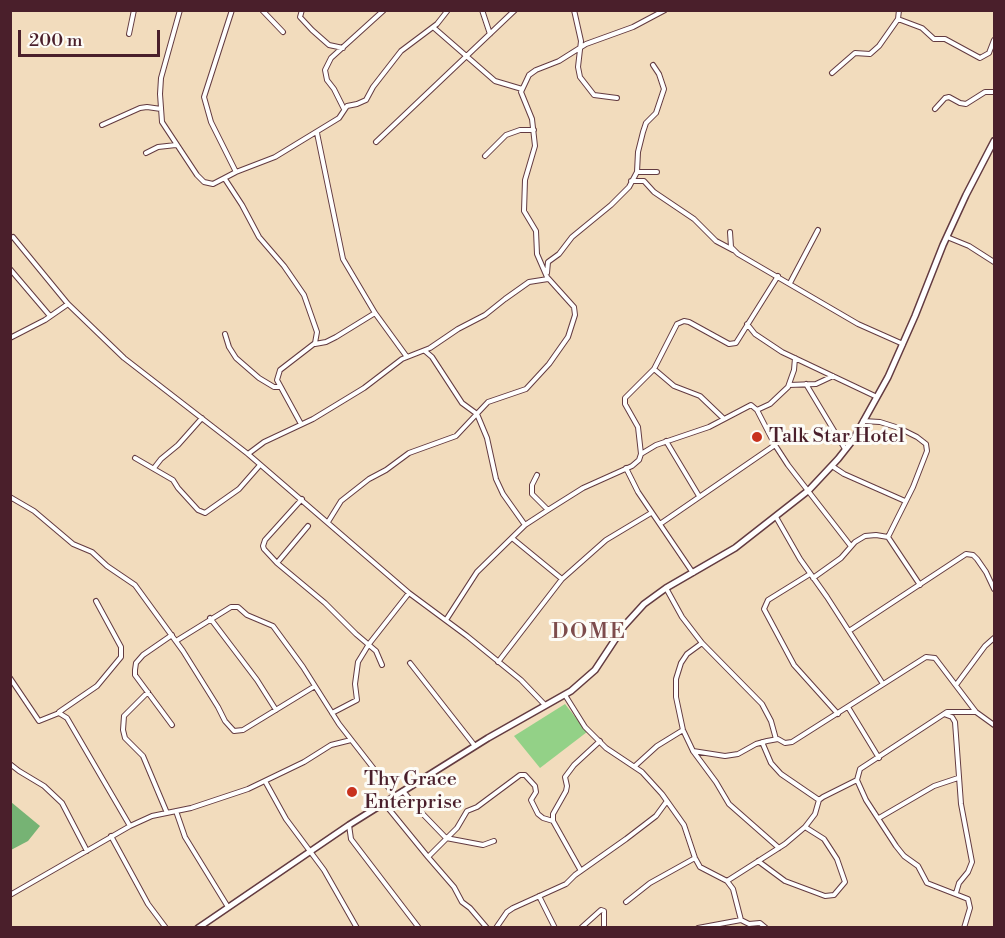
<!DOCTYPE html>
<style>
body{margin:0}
#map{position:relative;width:1005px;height:938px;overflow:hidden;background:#f2dcbd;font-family:"Libre Bodoni",serif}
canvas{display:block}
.frame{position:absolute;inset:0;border:12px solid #4a1f2b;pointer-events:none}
.scale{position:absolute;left:18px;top:30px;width:142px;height:27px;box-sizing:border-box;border:3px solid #4a1f2b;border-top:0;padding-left:8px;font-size:18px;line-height:21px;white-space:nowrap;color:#4a1f2b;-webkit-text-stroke:4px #fdfcf7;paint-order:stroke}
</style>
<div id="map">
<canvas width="1005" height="938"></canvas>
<div class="frame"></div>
<div class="scale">200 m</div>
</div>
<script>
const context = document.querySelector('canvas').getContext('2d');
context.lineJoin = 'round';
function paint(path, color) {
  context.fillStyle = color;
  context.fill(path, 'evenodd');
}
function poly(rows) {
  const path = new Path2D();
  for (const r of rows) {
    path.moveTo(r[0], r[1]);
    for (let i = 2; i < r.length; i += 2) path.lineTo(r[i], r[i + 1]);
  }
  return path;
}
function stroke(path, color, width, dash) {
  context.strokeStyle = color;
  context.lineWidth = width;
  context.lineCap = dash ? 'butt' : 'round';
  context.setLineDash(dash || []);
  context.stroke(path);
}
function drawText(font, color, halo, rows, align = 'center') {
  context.font = font + ' "Libre Bodoni",serif';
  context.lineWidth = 6;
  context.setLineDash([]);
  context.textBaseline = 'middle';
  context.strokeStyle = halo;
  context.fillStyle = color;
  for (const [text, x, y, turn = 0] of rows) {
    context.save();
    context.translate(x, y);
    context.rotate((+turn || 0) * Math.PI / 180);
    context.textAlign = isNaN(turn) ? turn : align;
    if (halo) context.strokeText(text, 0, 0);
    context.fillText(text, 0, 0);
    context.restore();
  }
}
const green = poly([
 [565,704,587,732,540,768,514,736]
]);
const forest = poly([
 [11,802,40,826,28,841,11,850]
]);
const minor = poly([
 [180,10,161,78,160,94,162,122,197,175,204,182,213,184,236,172,275,157,339,118,347,106,357,104,366,100,373,87,401,51,437,24,448,10],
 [232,10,204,97,211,122,236,172],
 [262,10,283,32],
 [302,10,300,17,312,30,329,45,343,48],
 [482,10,490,34],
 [574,10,581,41,578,67,580,77,594,95,617,98],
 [898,19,922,28,934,39,945,39,980,58,989,53,994,40],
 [433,27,495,81,522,89],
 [129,34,134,10],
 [832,73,855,53,870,54,879,46,898,19,899,10],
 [344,109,334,89,327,80,325,70,331,58,384,10],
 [935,109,945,98,949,97,960,103,966,104,985,92,994,92],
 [102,125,140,108,147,107,161,109],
 [317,133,343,259,375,313,407,357],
 [376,142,515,10],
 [146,153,158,147,176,145],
 [485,156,506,135,520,130,534,130],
 [637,172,638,152,643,132,646,123,656,113,664,89,659,74,653,65],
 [225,179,242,205,259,237,284,266,304,295,317,332,315,343,280,370,277,380,301,424],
 [631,181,644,181,654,192,694,219,716,241,733,250],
 [730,232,731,247,738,254,858,324,903,344],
 [13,237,68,304,124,358,248,454,409,593,467,636,521,680,545,705],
 [947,237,969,246,994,262],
 [10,269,50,316],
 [547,273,548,262,559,254,572,237,611,205,629,187,637,172,657,172],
 [790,283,818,230],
 [747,324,755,334,782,352,877,397],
 [225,334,229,347,236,358,259,378,274,387,280,387],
 [10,338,45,320,68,304],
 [315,344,326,342,336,337,375,313],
 [425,351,432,357,462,403,477,414,487,438,496,479,503,494,525,525],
 [654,369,674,386,700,396,724,419],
 [806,384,845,449],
 [789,385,816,384,833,376],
 [757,410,775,445,788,465,850,545],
 [757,410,770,404,788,387,794,370,795,358],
 [863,421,880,422,899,428,917,437,926,444,927,451,913,487,888,537],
 [666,441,699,496],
 [248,454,264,442,313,419,364,388,402,359,430,348,458,329,485,315,505,299,529,282,548,279],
 [641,454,638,427,625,404,625,398,654,369,677,324,684,321,689,322,729,344,736,343,778,276],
 [135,458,173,480,178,488,198,510,205,513,239,489,260,465],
 [832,466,844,474,905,501],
 [154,468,161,459,178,445,202,418],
 [626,468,638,492,693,573],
 [537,475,532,485,532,494,548,510],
 [10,497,34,511,73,544,92,552,107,566,135,585,183,651,218,707,225,721,234,731,243,730,315,686],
 [302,499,265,540,263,546,264,549,277,563,325,603,356,634,376,651,382,665],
 [776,517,800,559,827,597,883,684],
 [328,522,341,501,369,479,386,470,409,453,456,436,488,402,526,389,549,364,568,337,575,315,574,307,547,277,537,254,536,231,524,211,525,180,535,146,532,119,521,92,529,75,536,70,559,61,586,44,633,27,665,10],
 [660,524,775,445],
 [512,538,562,579],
 [277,563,308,526],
 [810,574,768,600,764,609,794,665,838,714],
 [813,578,841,558,855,542,865,536,876,535,888,537,920,585],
 [666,588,682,617,702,643,762,704,771,721,776,739],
 [210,618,257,680,276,710],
 [446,620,477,572,525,525,548,510,583,488,632,466,639,460,641,454,656,445,709,427,751,405,757,410],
 [849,631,966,554,973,555,977,559,986,572,994,589],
 [172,635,143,655,136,663,135,670,135,675,172,725],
 [176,641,231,607,238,607,247,615,273,626,303,667,339,724,395,796],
 [702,643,687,654,681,663,676,679,676,697,683,730,693,751,716,782,729,804,779,848],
 [498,662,562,579,606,540,651,513],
 [410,663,475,746],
 [10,678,39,721,59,713,67,718,130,826],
 [956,685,985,646,994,638],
 [148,692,124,716,123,730,125,738,143,756,167,813],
 [565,695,585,727,606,748,642,772,662,794,684,825,695,858,700,867,727,881,733,889,741,920,749,924,760,923,766,928],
 [848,707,879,758],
 [59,712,97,686,121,657,121,647,96,601],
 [332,713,357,700,355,684,358,662,369,644,409,593],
 [944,714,952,717,955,722,961,804,972,862,968,872,959,883,956,893],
 [762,742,771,763,781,774,819,800],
 [693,751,725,756,738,754,756,744,767,741,778,739,785,743,792,742,926,657,935,658,976,712,994,725],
 [10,764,19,771,44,786,62,803,87,851],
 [635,766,657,746,683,730],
 [265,781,286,819,324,870,357,928],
 [403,791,417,808,446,838,483,845,494,841],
 [384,803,428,857],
 [176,811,185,837,228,907],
 [879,818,934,786,958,778],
 [349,825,351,839,419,928],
 [111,836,148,904,166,928],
 [758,861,785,881,825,896,834,895,845,882,837,859,824,839,805,827],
 [581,871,553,821,553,814,566,791,567,786,565,777,574,765,600,741],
 [727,881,785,844,805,827,815,814,819,800,823,797,857,780],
 [10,895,130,826,152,816,191,808,248,789,304,762,331,745,351,740],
 [539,896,555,928],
 [626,902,650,883,695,858],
 [487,928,470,908,462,902,454,887,428,857,457,828,467,811,477,807,520,775,525,775,535,786,536,792,531,800,538,814,543,818,553,821],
 [496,928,507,912,513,908,566,884,575,875,626,839,656,816,667,801],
 [581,928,601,910,604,911,604,928],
 [698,928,741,920],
 [964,928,970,908,968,899,927,883,918,866,904,856,896,846,866,800,857,780,860,769,947,712,975,712]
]);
const tertiary = poly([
 [198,928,349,825,488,738,571,691,595,670,624,626,644,604,666,588,735,548,809,490,838,459,853,440,888,377,915,316,943,245,966,195,994,141]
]);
const markers = [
 [757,437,6,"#c8321e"],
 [352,792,6,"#c8321e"]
];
const poiNames = [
 ["Talk Star Hotel",769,437],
 ["Thy Grace",364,780],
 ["Enterprise",364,803]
];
const quarterNames = [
 ["DOME",589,633]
];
paint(green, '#93d187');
paint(forest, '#76b374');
stroke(minor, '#633b41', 6);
stroke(tertiary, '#633b41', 8);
stroke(minor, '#fff', 4);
stroke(tertiary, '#fff', 5);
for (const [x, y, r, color] of markers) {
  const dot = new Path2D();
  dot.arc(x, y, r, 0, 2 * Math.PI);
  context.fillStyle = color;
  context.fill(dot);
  stroke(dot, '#fdfcf7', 2);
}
drawText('20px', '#4a1f2b', '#fdfcf7', poiNames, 'left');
context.letterSpacing = '1.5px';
drawText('22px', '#7d4c4c', '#fdfcf7', quarterNames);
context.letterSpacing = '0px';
</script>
